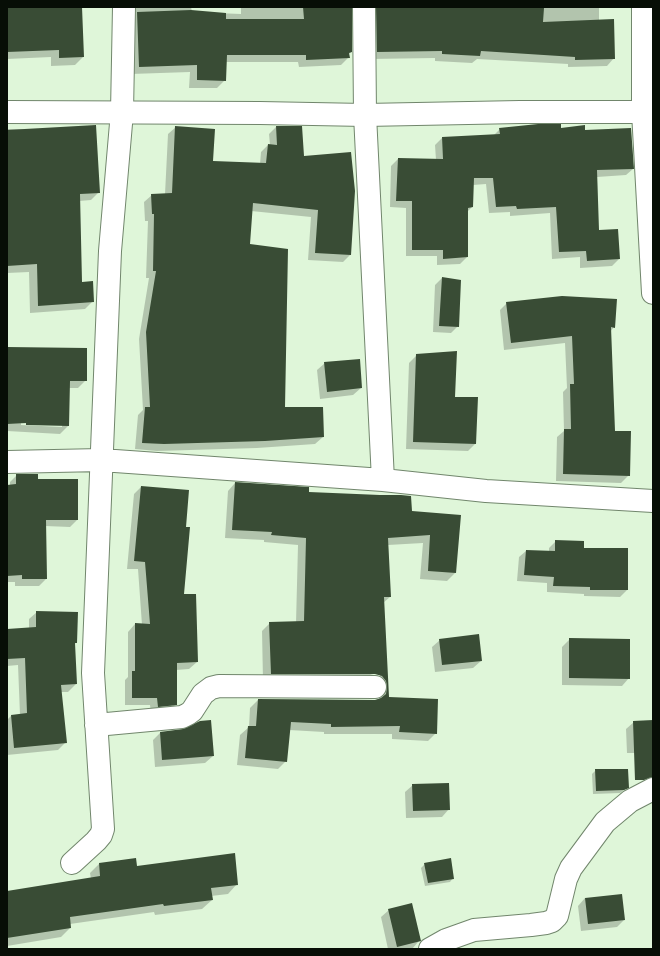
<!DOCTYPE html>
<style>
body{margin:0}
#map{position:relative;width:660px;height:956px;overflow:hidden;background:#dff6d9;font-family:Montserrat,sans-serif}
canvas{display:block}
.frame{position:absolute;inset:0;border:8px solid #070e06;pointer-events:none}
</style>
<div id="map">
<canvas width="660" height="956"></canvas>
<div class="frame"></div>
</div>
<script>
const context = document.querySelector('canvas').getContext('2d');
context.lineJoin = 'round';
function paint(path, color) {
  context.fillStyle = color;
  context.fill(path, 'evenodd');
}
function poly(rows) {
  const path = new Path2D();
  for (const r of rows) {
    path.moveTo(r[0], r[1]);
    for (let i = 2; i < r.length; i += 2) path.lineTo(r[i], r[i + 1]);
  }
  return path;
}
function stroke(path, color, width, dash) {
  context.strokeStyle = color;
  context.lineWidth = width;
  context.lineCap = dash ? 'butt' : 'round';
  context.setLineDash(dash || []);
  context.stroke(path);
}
const shadow = poly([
 [7,7,81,7,83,57,75,65,51,66,51,57,7,59],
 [135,7,191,7,192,12,241,14,241,7,350,7,351,52,348,55,349,57,341,65,299,67,298,62,225,62,225,80,217,88,189,88,190,72,131,74,129,21,135,15],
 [367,7,599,7,599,21,614,58,607,66,568,67,568,64,477,59,472,63,435,61,435,58,370,59],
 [176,127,212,162,260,164,261,152,268,145,270,145,269,134,276,127,303,158,350,255,343,262,308,260,311,217,251,211,249,245,284,408,323,437,315,444,257,448,157,451,135,449,138,415,143,410,139,339,149,278,146,278,148,221,145,221,144,202,152,195,165,194,168,134],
 [7,129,23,129,99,192,91,200,79,201,81,283,93,301,85,309,30,313,29,272,7,273],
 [500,129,560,129,584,131,633,169,626,175,597,177,598,231,619,259,612,266,580,268,580,257,552,259,550,213,510,216,510,212,489,213,486,184,473,185,472,207,467,212,467,257,460,264,437,265,437,256,406,256,406,208,390,207,391,166,398,159,436,160,435,145,442,138,494,135],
 [442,278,458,326,451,333,433,332,435,285],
 [507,303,614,327,610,332,614,432,629,475,621,483,556,481,557,437,564,431,563,392,567,388,565,343,504,350,500,310],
 [7,348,86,380,78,388,69,388,68,426,60,434,7,431],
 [21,423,62,425,62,427,21,425],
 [417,355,476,443,468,451,406,449,409,363],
 [325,363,361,388,353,395,320,399,317,370],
 [17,475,37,480,77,520,70,527,45,526,46,579,39,586,15,586,15,582,7,582,7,486,10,486,10,482],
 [235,483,307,493,411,512,460,516,455,573,447,581,420,579,423,543,388,545,390,597,383,603,388,698,436,733,428,741,392,739,392,734,324,734,324,732,289,730,286,761,278,769,237,765,240,735,249,727,250,708,258,700,379,700,380,695,263,681,262,631,270,623,296,623,298,545,264,542,264,540,225,538,228,491],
 [371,672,380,675,380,677,370,674],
 [141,487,185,528,183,595,197,662,189,669,176,670,176,704,169,712,151,714,150,705,125,705,125,680,128,677,128,632,135,624,142,625,138,569,127,569,134,494],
 [556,541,583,549,627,590,620,597,584,596,584,594,547,592,547,583,517,581,519,557,526,551,549,552,549,548],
 [37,612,76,643,74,644,76,684,68,692,61,692,66,742,58,750,7,755,7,720,11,716,20,715,18,665,7,666,7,630,29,629,29,619],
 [570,639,629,678,622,686,562,685,562,647],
 [440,640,481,661,473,668,435,672,432,647],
 [653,721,653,753,627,753,626,729,634,722],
 [160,733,213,756,205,763,155,767,153,740],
 [596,770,628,787,620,793,593,794,592,774],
 [413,785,449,809,442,817,406,818,405,792],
 [135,859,136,867,237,884,228,894,211,896,212,900,202,909,155,915,154,912,70,924,70,928,61,937,7,946,7,892,91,879,90,873,99,864],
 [425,864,453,878,450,882,425,886,421,868],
 [585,898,624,920,617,927,581,931,578,906],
 [389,910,419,941,412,949,388,949,381,917]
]);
const building = poly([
 [7,7,82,7,84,57,59,58,59,50,7,52],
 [303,7,352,7,352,52,349,53,350,58,306,60,306,55,227,55,226,81,197,80,197,65,139,67,137,12,191,10,226,13,226,19,304,19],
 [376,7,528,7,544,8,543,22,614,19,615,59,575,60,575,57,481,51,480,56,442,54,442,51,377,52],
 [538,124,561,124,561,128,585,125,585,130,631,128,634,169,597,170,599,230,618,229,620,259,587,261,586,251,559,252,556,207,517,209,516,206,496,207,493,178,474,178,473,207,468,208,468,257,443,259,443,250,412,250,412,201,396,201,398,158,443,159,442,137,500,134,499,128],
 [96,125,100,193,80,194,82,282,93,281,94,302,38,306,37,264,7,266,7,130],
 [175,126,215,129,213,161,266,163,268,144,277,145,276,126,302,126,304,156,351,152,355,191,351,255,315,253,318,210,253,203,250,244,288,249,285,407,323,407,324,437,265,441,164,444,142,443,145,407,150,407,146,332,156,271,153,271,154,214,152,214,151,194,172,193],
 [442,277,461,280,459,327,439,326],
 [562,296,617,299,615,328,611,327,615,431,631,431,630,476,563,474,564,429,571,429,570,384,574,384,572,336,511,343,506,302],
 [7,347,87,348,87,381,70,381,69,426,26,425,26,423,7,424],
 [457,351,455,397,478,397,476,444,413,442,416,354],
 [360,359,362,388,327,392,324,362],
 [16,474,38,474,38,479,78,479,78,520,46,520,47,579,22,579,22,575,7,576,7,485,16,484],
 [235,482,309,487,309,492,380,495,401,495,411,496,412,511,461,515,456,573,428,571,430,535,388,538,391,597,384,597,389,697,438,699,437,734,399,732,400,726,331,727,331,724,291,722,287,762,245,758,248,726,256,726,258,699,375,700,381,698,386,694,387,687,386,681,382,676,375,674,271,674,269,622,304,621,306,538,271,535,272,532,232,530],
 [141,486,189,490,186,527,190,527,184,594,196,594,198,662,177,663,177,705,158,707,157,698,132,698,132,671,135,671,135,623,150,624,145,562,134,561],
 [555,540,584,541,584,548,628,548,628,590,590,590,590,587,553,586,554,577,524,575,526,550,555,551],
 [36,611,78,612,77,643,75,643,77,684,61,685,67,743,14,748,11,715,27,713,25,658,7,659,7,629,36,627],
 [479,634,482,661,442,665,439,639],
 [569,638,630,639,630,679,569,678],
 [211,720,214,756,162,760,160,732,183,729,200,721],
 [653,720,653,777,644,780,635,780,633,721],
 [595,769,628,769,629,788,624,790,596,791],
 [449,783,450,810,413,811,412,784],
 [235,853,238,885,211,888,213,900,164,906,163,904,70,917,71,928,7,938,7,891,100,876,99,863,136,858,137,866],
 [451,858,454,879,428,883,424,863],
 [622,894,625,920,588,924,585,898],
 [412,903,421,941,397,947,388,909]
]);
const minor = poly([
 [364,7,365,115,383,480],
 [643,7,643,112,653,293],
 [7,462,101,460,383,480,486,491,653,501],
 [96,725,182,717,188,714,192,711,203,694,211,688,219,686,375,687],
 [72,863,96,841,101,835,103,829,93,673,110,251,122,112,124,7],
 [430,949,446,940,474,930,531,925,546,923,552,921,557,916,566,879,571,868,605,822,630,801,653,789]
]);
const major = poly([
 [7,112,260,113,365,115,520,112,653,112]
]);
paint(shadow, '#0003');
paint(building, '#394c35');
stroke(minor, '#71866c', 24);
stroke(major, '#71866c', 24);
stroke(minor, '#fff', 22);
stroke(major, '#fff', 22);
</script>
